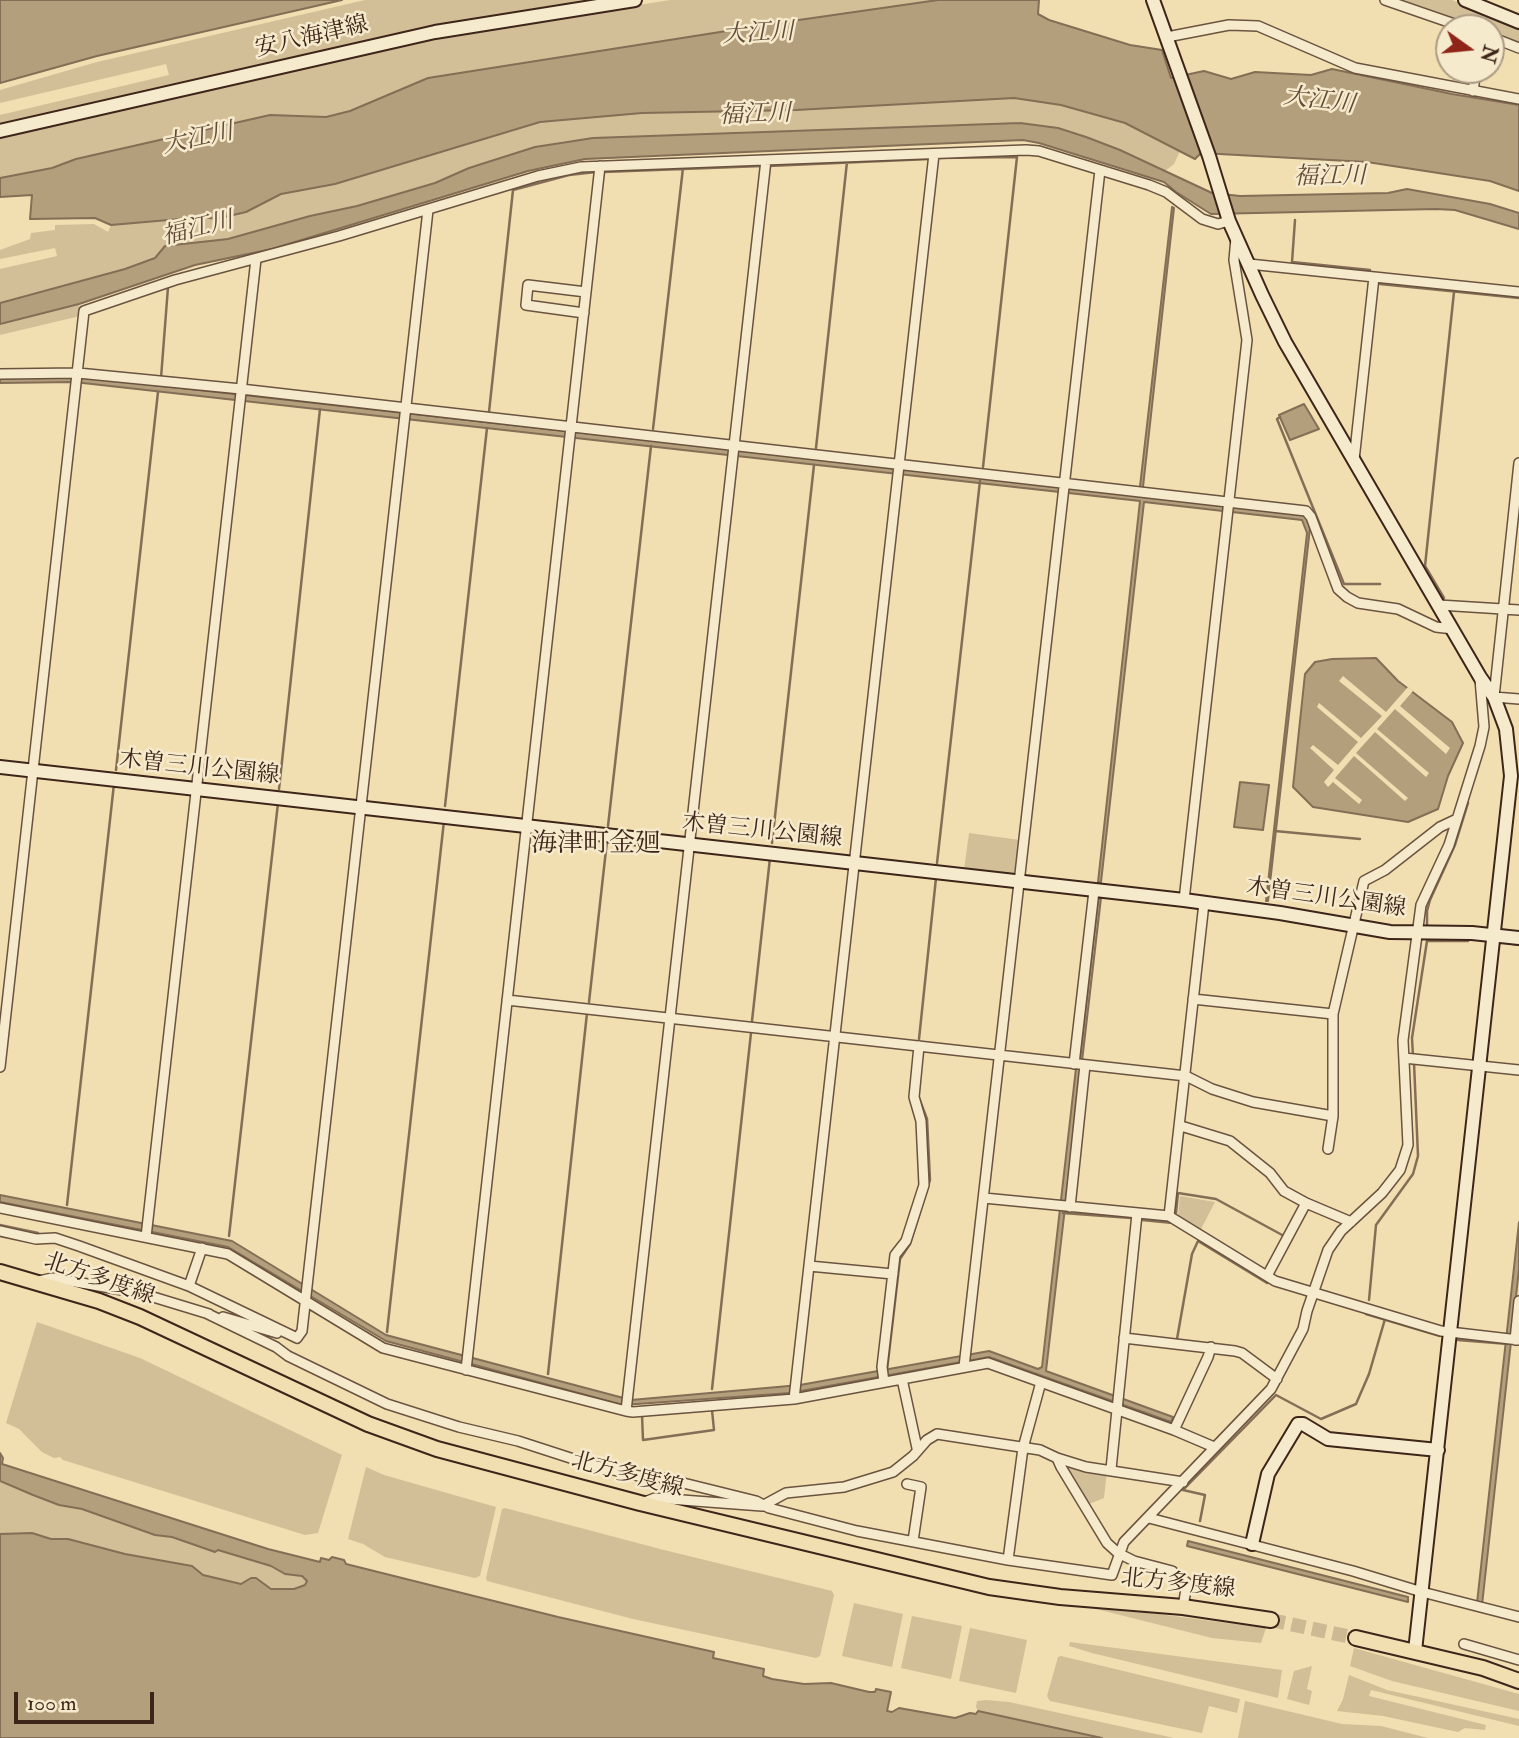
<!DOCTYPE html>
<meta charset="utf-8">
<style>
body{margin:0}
#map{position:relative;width:1519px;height:1738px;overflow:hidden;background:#f1deb1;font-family:"IM FELL Double Pica",serif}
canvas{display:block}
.north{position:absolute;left:1435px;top:14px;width:70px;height:70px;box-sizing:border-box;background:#f6eacc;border:2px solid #ac9b84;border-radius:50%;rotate:105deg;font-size:19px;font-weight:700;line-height:28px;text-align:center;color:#3d2519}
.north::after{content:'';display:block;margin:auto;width:24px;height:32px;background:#8f2418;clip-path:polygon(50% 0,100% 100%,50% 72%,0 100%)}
.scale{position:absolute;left:14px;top:1692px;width:140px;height:32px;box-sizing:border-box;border:4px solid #3d2519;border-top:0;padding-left:9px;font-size:21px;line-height:24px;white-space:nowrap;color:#3d2519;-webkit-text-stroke:5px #f6eacc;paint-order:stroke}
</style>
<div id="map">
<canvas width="1519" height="1738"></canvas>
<div class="north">N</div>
<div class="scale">100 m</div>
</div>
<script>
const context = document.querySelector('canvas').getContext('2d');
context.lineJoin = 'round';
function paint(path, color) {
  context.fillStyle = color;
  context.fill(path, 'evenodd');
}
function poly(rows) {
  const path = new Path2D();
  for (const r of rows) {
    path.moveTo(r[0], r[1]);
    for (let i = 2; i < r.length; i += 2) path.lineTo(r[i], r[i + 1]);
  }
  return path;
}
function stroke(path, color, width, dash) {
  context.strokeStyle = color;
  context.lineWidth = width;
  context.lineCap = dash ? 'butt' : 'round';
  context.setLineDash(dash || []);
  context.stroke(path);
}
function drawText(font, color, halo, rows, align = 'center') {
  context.font = font + ' "IM FELL Double Pica","Noto Serif JP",serif';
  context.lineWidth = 5;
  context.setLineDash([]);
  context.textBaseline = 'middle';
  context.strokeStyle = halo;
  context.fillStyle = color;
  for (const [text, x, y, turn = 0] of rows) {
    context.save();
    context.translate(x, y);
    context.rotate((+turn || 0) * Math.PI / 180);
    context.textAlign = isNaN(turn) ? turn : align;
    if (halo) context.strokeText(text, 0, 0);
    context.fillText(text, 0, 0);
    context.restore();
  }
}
const green = poly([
 [365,0,603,0,0,126,0,115,169,75,166,64,0,103,0,90,97,62],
 [670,0,938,0,771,24,428,78,350,111,326,117,270,115,76,159,52,168,0,178,0,135,436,37],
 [1395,0,1452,0,1519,27,1519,46,1491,35,1491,28,1472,28],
 [1014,98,1061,105,1125,123,1180,151,1174,164,1165,171,1086,137,1058,128,1020,123,593,138,566,141,535,147,469,168,435,183,357,206,310,216,227,239,165,246,155,258,125,269,0,303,0,269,57,256,55,248,0,259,0,250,30,239,31,233,55,230,55,225,94,224,108,232,111,225,203,217,216,219,246,212,281,194,335,184,540,122,642,113,796,110],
 [79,304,80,316,0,335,0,324],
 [969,833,1020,840,1015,875,964,870],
 [1180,1196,1215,1202,1200,1231,1178,1217],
 [37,1322,140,1358,342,1455,318,1533,305,1535,63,1460,60,1457,54,1458,42,1452,19,1429,6,1423],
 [1065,1463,1107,1471,1104,1498,1089,1504,1063,1468],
 [366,1467,384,1475,496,1507,480,1576,475,1578,385,1557,363,1544,348,1539],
 [0,1481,59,1505,82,1509,155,1535,172,1537,215,1552,218,1550,271,1566,273,1568,302,1576,307,1581,305,1585,294,1589,271,1589,260,1580,251,1578,241,1584,203,1575,192,1566,125,1554,68,1539,51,1539,32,1533,0,1534],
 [505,1508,664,1550,832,1591,834,1595,820,1656,816,1658,633,1619,487,1581,486,1578,502,1509],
 [854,1603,903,1614,892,1667,842,1656],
 [1096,1606,1266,1628,1261,1643,1212,1638,1096,1609],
 [912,1616,962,1626,951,1679,901,1668],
 [970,1628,1027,1640,1016,1693,959,1681],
 [1070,1642,1282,1670,1278,1698,1092,1653,1069,1646],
 [1354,1648,1519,1694,1519,1711,1392,1681,1350,1666],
 [1061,1656,1240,1699,1237,1713,1209,1706,1202,1733,1050,1701,1047,1696,1058,1657],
 [1312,1666,1307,1689,1312,1691,1309,1705,1287,1699,1294,1671],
 [1349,1675,1387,1690,1519,1719,1519,1726,1371,1690,1369,1696,1486,1725,1485,1730,1465,1728,1458,1732,1383,1716,1337,1711,1343,1699],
 [986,1700,1009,1702,1174,1738,1102,1738,978,1711,976,1707,977,1701],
 [1245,1701,1342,1724,1381,1726,1428,1738,1238,1738]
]);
const water = poly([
 [0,0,342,0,97,56,0,83,0,0],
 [938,0,1039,0,1038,14,1049,20,1130,45,1162,50,1171,78,1204,71,1231,79,1255,72,1311,75,1332,69,1452,94,1519,105,1519,191,1490,181,1367,162,1201,153,1195,159,1125,123,1061,105,1014,98,796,110,642,113,540,122,335,184,281,194,246,212,216,219,203,217,111,225,95,218,30,219,32,195,0,197,0,178,52,168,76,159,270,115,326,117,350,111,428,78,771,24,938,0],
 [1020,123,1058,128,1086,137,1120,150,1212,193,1240,196,1388,193,1407,189,1490,204,1519,213,1519,229,1455,210,1436,209,1211,214,1176,192,1164,182,1039,143,1023,140,585,159,528,171,272,249,195,265,79,304,0,324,0,303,125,269,155,258,165,246,228,239,310,216,357,206,435,183,469,168,535,147,593,138,1020,123],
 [1172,207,1174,208,1142,496,1303,515,1307,518,1310,528,1268,901,1266,901,1307,533,1302,520,1144,502,1101,882,1098,882,1140,501,74,382,0,383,0,378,82,377,1139,495,1172,207],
 [1304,404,1319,429,1290,440,1279,415,1304,404],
 [1376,658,1398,681,1452,722,1463,743,1448,776,1438,809,1408,822,1313,807,1293,787,1305,674,1315,662,1332,659,1376,658],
 [1240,782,1269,785,1263,830,1234,827,1240,782],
 [1101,898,1046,1371,1173,1417,1171,1422,989,1357,790,1393,623,1405,386,1341,228,1247,0,1202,0,1195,232,1241,386,1335,631,1400,800,1385,989,1351,1038,1369,1042,1367,1076,1068,1080,1058,1098,900,1101,898],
 [1519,1222,1519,1269,1482,1605,1477,1603,1519,1222],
 [0,1453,3,1458,2,1464,268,1549,320,1562,321,1558,329,1560,332,1557,344,1560,346,1564,558,1617,714,1652,713,1658,764,1669,763,1676,772,1679,804,1684,831,1683,869,1692,875,1692,876,1689,891,1692,887,1711,892,1712,899,1708,955,1718,970,1713,976,1714,978,1711,1102,1738,0,1738,0,1534,32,1533,51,1539,68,1539,125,1554,192,1566,203,1575,241,1584,251,1578,256,1578,271,1589,294,1589,305,1585,307,1581,302,1576,285,1574,271,1566,218,1550,215,1552,172,1537,155,1535,82,1509,59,1505,33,1495,0,1481,0,1453],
 [1188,1541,1408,1597,1408,1602,1187,1546,1188,1541]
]);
const pier = poly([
 [1343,676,1386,712,1408,687,1413,691,1400,706,1450,748,1446,754,1395,709,1377,729,1429,773,1426,777,1375,732,1356,753,1408,798,1405,801,1354,756,1335,778,1362,800,1359,804,1333,782,1328,787,1324,782,1334,770,1310,748,1313,745,1338,765,1358,742,1317,707,1319,703,1361,738,1382,716,1339,681]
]);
const stream = poly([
 [936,158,1017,157,983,467],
 [768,166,929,159],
 [603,172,762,166],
 [1295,220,1292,262,1370,270],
 [1380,284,1519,298],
 [161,378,168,287],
 [489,412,513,190,569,175,596,172],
 [1280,417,1277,419,1344,584,1380,584],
 [653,429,683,168],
 [816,448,847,162],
 [1444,598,1425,566,1454,292],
 [116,770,158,392],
 [279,789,320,409],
 [445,806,487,428],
 [608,826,651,446],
 [1275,831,1360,839],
 [772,843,814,465],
 [937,863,980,481],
 [1427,926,1427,911,1430,900,1455,845,1468,803],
 [1513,944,1519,945],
 [589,1002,607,841],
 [752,1021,770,858],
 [919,1039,936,878],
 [1413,1056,1412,1038,1427,941,1468,941],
 [67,1205,114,784],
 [1063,1213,1131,1218],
 [1176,1213,1178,1193,1216,1199,1284,1236],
 [1142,1220,1173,1223],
 [0,1225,38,1233],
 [229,1236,278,803],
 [1369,1300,1376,1225,1413,1174,1418,1156,1414,1063],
 [1366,1314,1440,1336],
 [387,1332,444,821],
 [1177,1339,1192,1254,1198,1241,1267,1283],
 [1458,1340,1508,1344],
 [887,1370,900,1259,910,1244,930,1180,927,1119,919,1098],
 [548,1374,587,1013],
 [712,1389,751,1033],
 [642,1415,643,1440,714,1430,712,1410],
 [1200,1521,1205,1495,1183,1490,1276,1395,1321,1419,1356,1404,1369,1374,1385,1319]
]);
const primaryTunnel = poly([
 [1271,1620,1356,1638]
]);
const street = poly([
 [1385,0,1466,28],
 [1167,37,1229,25,1258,26,1355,68,1519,99],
 [1491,37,1519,48],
 [1473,91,1476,70],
 [1249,264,1519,292],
 [584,313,526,305,528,285,586,292],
 [0,374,78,373,241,389,1306,511,1311,517,1338,589,1347,597,1358,603,1398,609,1436,627,1453,629],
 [1354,460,1374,277],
 [1519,463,1494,697,1519,699],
 [1439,605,1519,610],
 [1184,900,1247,340,1234,260,1236,238],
 [1193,999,1333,1014],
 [507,1000,1186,1076,1212,1089,1253,1102,1333,1116,1333,1014,1364,881,1385,870,1440,827,1457,819],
 [1404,1058,1519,1070],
 [1074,1064,1094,891],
 [0,1067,84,311,175,280,339,236,538,176,581,167,1026,150,1039,151,1149,185,1166,192,1202,219,1218,224,1229,221],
 [1181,1126,1230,1141,1270,1173,1284,1191,1306,1203,1351,1222],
 [1328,1149,1333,1116],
 [984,1198,1169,1216,1275,1281,1441,1331,1519,1340],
 [1070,1207,1085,1065],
 [0,1208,228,1254,383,1348,626,1411,633,1412,794,1399,988,1363,1174,1430,1214,1447],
 [1169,1216,1204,903],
 [0,1231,36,1239,55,1238,79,1246,189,1286,297,1338,302,1331,428,210],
 [146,1237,256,259],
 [809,1266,893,1274],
 [1267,1276,1306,1203],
 [39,1281,52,1278,140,1293,209,1314],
 [189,1286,202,1248],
 [206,1313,276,1347,288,1356,387,1404,459,1427,518,1441,592,1465,639,1476,655,1476,756,1501,769,1508,857,1531,1008,1560,1112,1575,1124,1542,1271,1389,1303,1329,1307,1311,1328,1250,1341,1231,1382,1193,1400,1170,1408,1145,1403,1040,1421,905,1449,845,1480,746,1484,727,1480,679],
 [223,1317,277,1333],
 [1124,1338,1235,1351,1242,1353,1277,1379],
 [1515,1340,1519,1301],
 [964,1367,1100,170],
 [466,1370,600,166],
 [902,1379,917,1448],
 [884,1382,882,1367,895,1255,906,1241,924,1185,921,1121,914,1097,919,1046],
 [794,1399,934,154],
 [626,1411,766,160],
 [1174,1430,1208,1357,1211,1347],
 [1057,1458,1086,1467,1183,1482],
 [1111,1469,1137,1214],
 [907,1484,921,1487,913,1541],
 [642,1503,655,1498,762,1506,786,1493,844,1487,893,1472,913,1456,927,1440,937,1434,1040,1450,1057,1458,1061,1467,1107,1543,1118,1553,1134,1561,1172,1571,1187,1583,1183,1607],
 [1149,1518,1353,1571,1422,1592,1519,1617],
 [1008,1560,1023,1448,1041,1382],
 [1464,1644,1519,1660]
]);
const secondary = poly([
 [1153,0,1209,156,1229,221,1262,295,1285,342,1480,677,1494,697,1506,729,1511,776,1415,1651],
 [1465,0,1519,22],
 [0,131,435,32,635,0],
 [0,767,1184,900,1280,913,1390,932,1472,933,1519,938],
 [1252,1544,1268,1474,1298,1424,1303,1424,1328,1439,1438,1450]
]);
const primary = poly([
 [0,1272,99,1301,140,1317,368,1424,437,1449,640,1503,989,1587,1060,1597,1183,1607,1271,1620],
 [1356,1638,1483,1668,1519,1681]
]);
const streetNames = [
 ["安八海津線",312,38,-13],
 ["木曽三川公園線",199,769,6],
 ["木曽三川公園線",762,832,6],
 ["木曽三川公園線",1326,899,8],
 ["北方多度線",99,1280,19],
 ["北方多度線",627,1476,15],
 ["北方多度線",1178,1585,6]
];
const waterNames = [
 ["大江川",758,35,-3],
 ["大江川",1319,102,7],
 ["福江川",755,116,-2],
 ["大江川",198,140,-12],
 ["福江川",1330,178,-1],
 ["福江川",198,230,-14]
];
const quarterNames = [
 ["海津町金廻",596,845]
];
paint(green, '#d2bf97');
paint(water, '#b49f7d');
stroke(water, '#846e55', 2);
paint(pier, '#f1deb1');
stroke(stream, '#846e55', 2.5);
stroke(primaryTunnel, '#cdb993', 14, [14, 7]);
stroke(street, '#6a533f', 12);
stroke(secondary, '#3d2519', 16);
stroke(primary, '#3d2519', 18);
stroke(street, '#f6eacc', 9);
stroke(secondary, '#f6eacc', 12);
stroke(primary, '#f1deb1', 14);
drawText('23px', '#3d2519', '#f6eacc', streetNames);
drawText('italic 24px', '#614a37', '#f6eacc', waterNames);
drawText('26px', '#3d2519', '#f6eacc', quarterNames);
</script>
